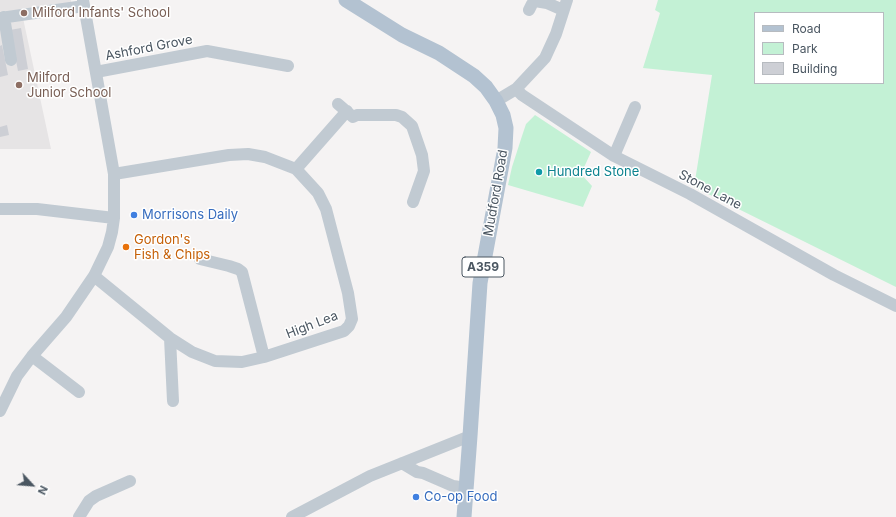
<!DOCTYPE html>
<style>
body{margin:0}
#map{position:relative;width:896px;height:517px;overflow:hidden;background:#f5f3f3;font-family:Inter,sans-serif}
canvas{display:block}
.legend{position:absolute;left:754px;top:12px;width:130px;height:72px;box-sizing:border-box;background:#fff;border:1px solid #b7bbc0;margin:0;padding:5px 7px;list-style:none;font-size:12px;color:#4a5661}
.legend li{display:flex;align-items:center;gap:8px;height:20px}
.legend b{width:20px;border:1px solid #b7bbc0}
.north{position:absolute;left:12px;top:465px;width:40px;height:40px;-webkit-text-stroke:3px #fff;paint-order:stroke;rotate:116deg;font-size:11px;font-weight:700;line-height:16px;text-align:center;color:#4a5661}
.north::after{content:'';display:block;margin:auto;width:14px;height:18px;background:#4a5661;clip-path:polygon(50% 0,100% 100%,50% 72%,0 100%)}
</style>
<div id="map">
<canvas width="896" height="517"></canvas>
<ul class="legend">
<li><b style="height:5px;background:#b3c2d1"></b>Road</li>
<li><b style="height:11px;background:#c3f1d5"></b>Park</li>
<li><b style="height:11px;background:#cdcfd5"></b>Building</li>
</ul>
<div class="north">N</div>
</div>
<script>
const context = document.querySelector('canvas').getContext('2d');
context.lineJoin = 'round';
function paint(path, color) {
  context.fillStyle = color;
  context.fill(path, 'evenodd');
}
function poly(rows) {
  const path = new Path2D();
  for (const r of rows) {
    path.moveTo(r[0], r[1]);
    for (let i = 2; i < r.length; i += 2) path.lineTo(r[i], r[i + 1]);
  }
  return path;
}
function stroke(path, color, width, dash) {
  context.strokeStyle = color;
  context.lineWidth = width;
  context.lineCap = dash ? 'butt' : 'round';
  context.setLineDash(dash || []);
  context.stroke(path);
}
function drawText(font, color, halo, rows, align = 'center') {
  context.font = font + ' Inter,sans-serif';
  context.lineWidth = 3;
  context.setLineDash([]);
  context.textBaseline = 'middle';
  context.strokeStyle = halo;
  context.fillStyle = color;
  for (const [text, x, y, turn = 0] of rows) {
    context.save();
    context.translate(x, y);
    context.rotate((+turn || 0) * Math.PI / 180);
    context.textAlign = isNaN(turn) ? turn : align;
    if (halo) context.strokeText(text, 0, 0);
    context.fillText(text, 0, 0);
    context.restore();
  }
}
const education = poly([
 [0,0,71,0,72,9,23,18,51,149,0,149]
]);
const green = poly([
 [658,0,896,0,896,287,694,187,712,75,643,68,660,13,655,10],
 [755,13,883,13,883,83,755,83],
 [535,115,591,152,581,174,592,186,583,207,508,185,512,167,522,136,526,124]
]);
const building = poly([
 [21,28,28,69,18,71,10,30],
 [2,45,8,75,0,77,0,46],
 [7,125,9,135,0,137,0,127]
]);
const minor = poly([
 [529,10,532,4,535,1,547,3,563,10],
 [4,17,11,60],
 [0,18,84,6],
 [96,72,207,51,288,66],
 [516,89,522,95,614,156,690,194,834,275,896,306],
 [496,101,516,89,545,58,556,34,567,0],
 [338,104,353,117,357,115,396,115,402,117,412,126,422,155,424,171,413,202],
 [614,156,635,107],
 [296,169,347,111],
 [0,209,37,209,114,218],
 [200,259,229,266,238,269,242,272,264,357],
 [94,276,170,338,192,352,215,361,242,362,264,357,344,331,349,326,352,319,348,293,326,209,318,193,296,169,265,157,248,154,229,155,114,174],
 [170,338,173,401],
 [32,356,79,392],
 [0,411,17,376,32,356,66,317,94,276,108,247,112,232,114,218,114,174,83,0],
 [402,463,417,472,423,473,453,486,466,488],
 [79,517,89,501,96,496,130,481],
 [292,517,370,476,470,436]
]);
const major = poly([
 [346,0,402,35,439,53,474,76,486,87,496,101,503,115,506,128,505,148,480,283,470,436,464,517]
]);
const markers = [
 [24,13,4,"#8d6e63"],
 [19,85,4,"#8d6e63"],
 [539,172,4,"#0f9aa8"],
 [134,215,4,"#3f7fe0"],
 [126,247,4,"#e8710a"],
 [416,497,4,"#3f7fe0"]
];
const shields = [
 [483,267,42]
];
const shieldNames = [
 ["A359",483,267]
];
const educationNames = [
 ["Milford Infants' School",32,13],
 ["Milford",27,78],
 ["Junior School",27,93]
];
const streetNames = [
 ["Ashford Grove",149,48,-11],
 ["Stone Lane",710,190,28],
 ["Mudford Road",496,193,-80],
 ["High Lea",312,325,-21]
];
const cultureNames = [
 ["Hundred Stone",547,172]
];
const shopNames = [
 ["Morrisons Daily",142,215],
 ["Co-op Food",424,497]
];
const foodNames = [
 ["Gordon's",134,240],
 ["Fish & Chips",134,255]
];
paint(education, '#e6e4e5');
paint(green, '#c3f1d5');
paint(building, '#cdcfd5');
stroke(minor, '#c1cad2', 12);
stroke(major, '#b3c2d1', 15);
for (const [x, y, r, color] of markers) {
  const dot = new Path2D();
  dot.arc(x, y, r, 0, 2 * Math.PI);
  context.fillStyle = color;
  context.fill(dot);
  stroke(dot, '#fff', 1.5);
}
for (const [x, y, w] of shields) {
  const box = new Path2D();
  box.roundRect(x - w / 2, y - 10, w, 20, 3);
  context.fillStyle = '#fff';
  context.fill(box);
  stroke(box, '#4a5661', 1);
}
drawText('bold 12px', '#4a5661', null, shieldNames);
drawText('13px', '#785e54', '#fff', educationNames, 'left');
drawText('13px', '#4a5661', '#fff', streetNames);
drawText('13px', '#0d838f', '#fff', cultureNames, 'left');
drawText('13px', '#366cbe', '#fff', shopNames, 'left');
drawText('13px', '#c56008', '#fff', foodNames, 'left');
</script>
